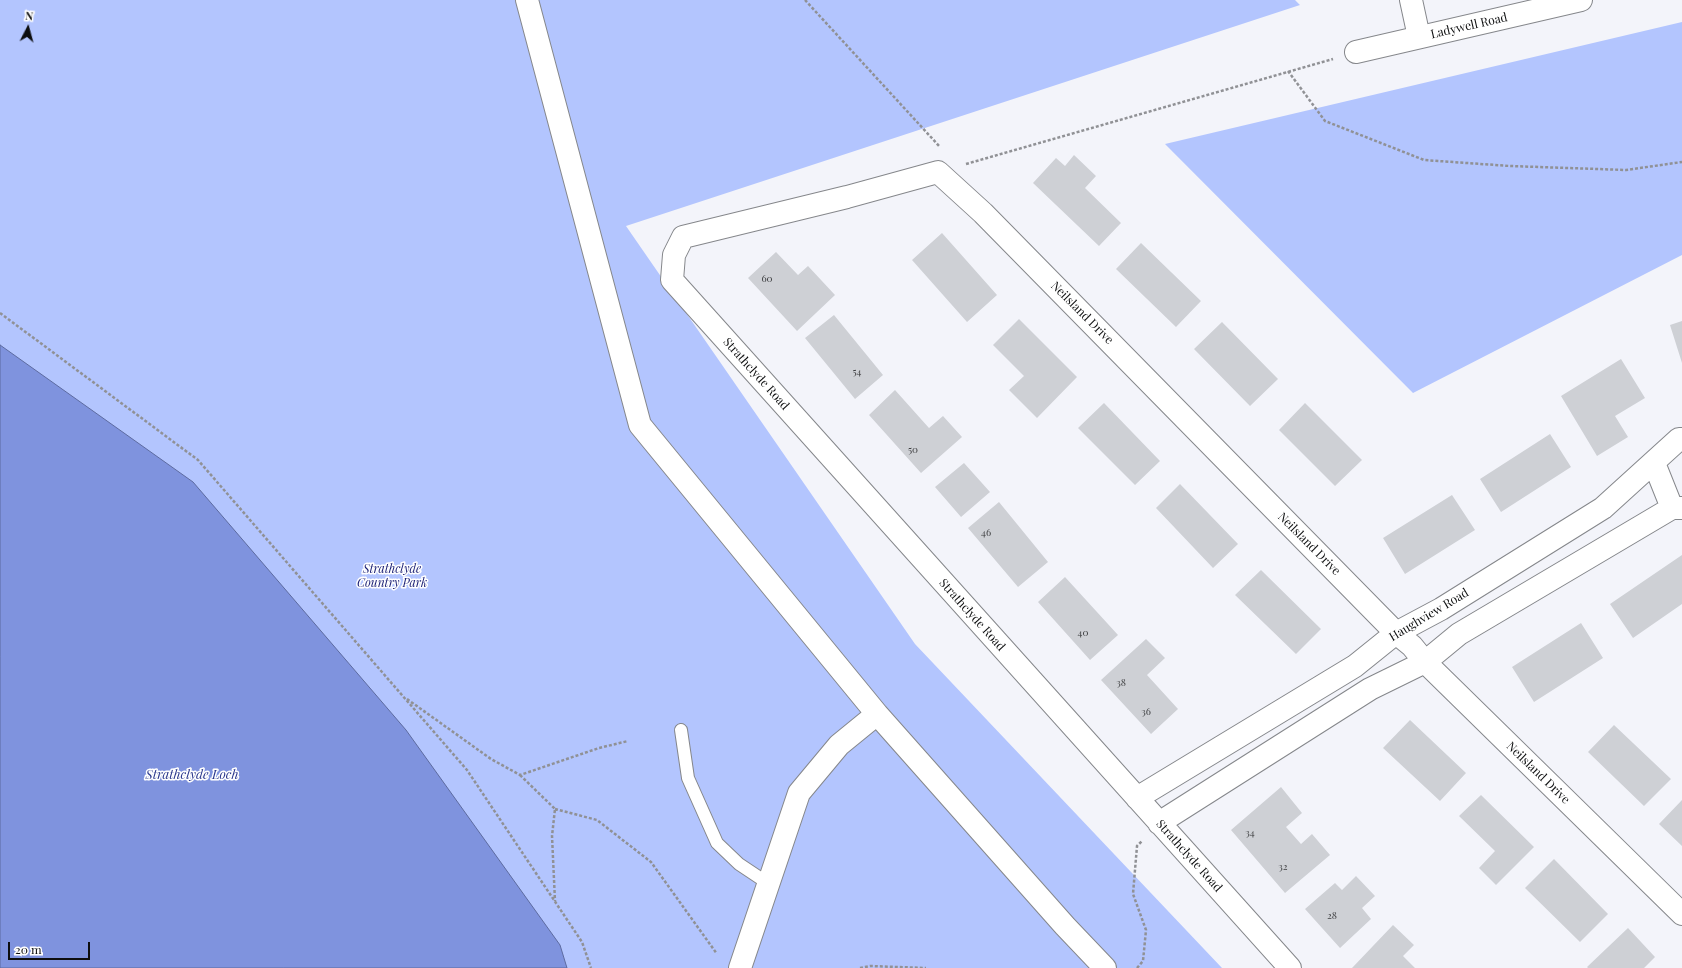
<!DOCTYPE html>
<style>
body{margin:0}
#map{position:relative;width:1682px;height:968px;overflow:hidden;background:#f3f4fa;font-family:"Playfair Display",serif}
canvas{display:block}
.north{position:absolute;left:8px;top:8px;width:40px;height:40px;-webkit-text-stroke:3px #fff;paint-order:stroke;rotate:6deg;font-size:11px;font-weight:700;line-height:16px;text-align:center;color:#0d0e0f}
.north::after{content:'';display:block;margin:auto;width:14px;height:18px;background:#0d0e0f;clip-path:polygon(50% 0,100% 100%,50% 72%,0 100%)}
.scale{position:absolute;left:8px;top:942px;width:82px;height:18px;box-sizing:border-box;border:2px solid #0d0e0f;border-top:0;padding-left:5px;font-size:12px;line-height:14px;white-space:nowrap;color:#0d0e0f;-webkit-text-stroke:3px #fff;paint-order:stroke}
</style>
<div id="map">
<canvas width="1682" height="968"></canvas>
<div class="north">N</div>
<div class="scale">20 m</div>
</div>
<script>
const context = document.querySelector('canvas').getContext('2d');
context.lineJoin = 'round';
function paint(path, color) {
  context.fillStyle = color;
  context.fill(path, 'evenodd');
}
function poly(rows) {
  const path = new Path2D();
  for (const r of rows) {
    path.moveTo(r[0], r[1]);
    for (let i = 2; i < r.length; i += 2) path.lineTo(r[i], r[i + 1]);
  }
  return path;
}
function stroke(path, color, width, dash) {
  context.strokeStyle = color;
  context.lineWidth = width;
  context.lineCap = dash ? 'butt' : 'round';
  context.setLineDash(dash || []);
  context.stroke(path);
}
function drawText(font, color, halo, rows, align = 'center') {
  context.font = font + ' "Playfair Display",serif';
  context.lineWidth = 3;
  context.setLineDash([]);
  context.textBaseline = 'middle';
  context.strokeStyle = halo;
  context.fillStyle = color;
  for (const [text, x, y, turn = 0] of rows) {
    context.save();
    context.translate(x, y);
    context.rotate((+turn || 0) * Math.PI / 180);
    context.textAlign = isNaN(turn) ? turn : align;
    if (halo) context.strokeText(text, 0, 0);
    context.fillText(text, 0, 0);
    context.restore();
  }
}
const green = poly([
 [0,0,1295,0,1300,5,626,226,915,644,1222,968,0,968],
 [1682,22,1682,255,1413,393,1165,144]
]);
const water = poly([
 [0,345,193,482,406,730,560,945,567,968,0,968,0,345]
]);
const building = poly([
 [1074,155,1096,176,1085,188,1121,223,1099,246,1033,183,1056,158,1065,166],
 [942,233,997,295,967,322,912,260],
 [1141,243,1201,301,1176,327,1116,269],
 [776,252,798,275,808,266,835,295,797,331,748,278],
 [834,315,883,375,855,399,805,338],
 [1019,319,1077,377,1037,418,1009,390,1024,376,993,345],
 [1682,321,1682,363,1670,325],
 [1222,322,1278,379,1250,406,1194,349],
 [1621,359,1645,398,1615,416,1628,437,1597,456,1561,396],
 [895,390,929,428,943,416,962,437,921,473,869,415],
 [1104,403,1160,461,1135,485,1078,428],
 [1305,403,1362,460,1335,486,1279,430],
 [1550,434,1571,467,1501,512,1480,479],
 [964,463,990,492,961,517,935,487],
 [1180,484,1238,544,1213,568,1156,508],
 [1452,495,1475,530,1405,574,1383,538],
 [999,502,1048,562,1018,587,968,528],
 [1682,555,1682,604,1633,638,1610,604],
 [1261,570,1321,629,1296,654,1235,595],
 [1065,577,1118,635,1090,660,1038,602],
 [1581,623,1603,658,1534,702,1512,667],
 [1146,639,1165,658,1147,675,1178,709,1151,734,1101,680],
 [1410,720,1466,773,1440,801,1383,748],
 [1614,725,1671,779,1644,806,1588,752],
 [1281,787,1302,813,1286,827,1301,844,1312,834,1330,855,1285,893,1231,830],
 [1481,795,1534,847,1496,885,1479,868,1495,851,1459,816],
 [1682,800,1682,846,1659,824],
 [1554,859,1608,914,1580,942,1525,888],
 [1356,876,1375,896,1362,908,1371,919,1340,948,1305,909,1335,883,1342,890],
 [1393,925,1414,945,1403,956,1415,968,1352,968],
 [1628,928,1655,957,1644,968,1588,968,1587,967]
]);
const path = poly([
 [805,0,940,147],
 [1288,71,1325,121,1424,160,1510,166,1626,170,1682,162],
 [966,164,1333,59],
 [0,313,198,460,467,770,582,942,591,968],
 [407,699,491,759,520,775,599,748,628,741],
 [520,775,555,809,552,836,555,901],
 [555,809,597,820,651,862,717,954],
 [860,968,870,966,926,968],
 [1137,968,1143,961,1146,930,1133,894,1137,846,1142,841]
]);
const lane = poly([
 [681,730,688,778,717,843,739,864,769,884]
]);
const street = poly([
 [527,0,640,425,877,714,1065,926,1105,968],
 [1411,0,1419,37],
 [1356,52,1581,0],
 [1654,463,1672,508],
 [1137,798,1355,666,1396,633,1441,609,1603,508,1679,439,1682,439],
 [1159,823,1370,689,1425,662,1459,634,1672,508,1682,508],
 [740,968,799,793,839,745,877,714],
 [1290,968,672,280,674,255,683,237,847,197,938,172,983,213,1396,633,1412,646,1425,662,1682,914]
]);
const numberNames = [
 ["60",767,279],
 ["54",857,372],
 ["50",913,450],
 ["46",986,533],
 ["40",1083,633],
 ["38",1121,683],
 ["36",1146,712],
 ["34",1250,833],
 ["32",1283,867],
 ["28",1332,916]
];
const streetNames = [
 ["Ladywell Road",1469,26,-13],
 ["Neilsland Drive",1082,313,45],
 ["Strathclyde Road",756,374,48],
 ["Neilsland Drive",1309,544,45],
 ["Strathclyde Road",972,615,48],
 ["Haughview Road",1429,615,-31],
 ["Neilsland Drive",1538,773,44],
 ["Strathclyde Road",1189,856,48]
];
const parkNames = [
 ["Strathclyde",392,569],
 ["Country Park",392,583]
];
const waterNames = [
 ["Strathclyde Loch",192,775]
];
paint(green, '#b3c5fe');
paint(water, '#7f93de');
stroke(water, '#5d6ba0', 1);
paint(building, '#ced0d5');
stroke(lane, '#85878b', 14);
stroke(street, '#85878b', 24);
stroke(path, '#909195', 2.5, [3, 2]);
stroke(lane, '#fff', 12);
stroke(street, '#fff', 22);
drawText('10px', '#3d3e40', null, numberNames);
drawText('12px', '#0d0e0f', '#fff', streetNames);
drawText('italic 12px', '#191e74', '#fff', parkNames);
drawText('italic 13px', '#2a378d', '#fff', waterNames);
</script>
